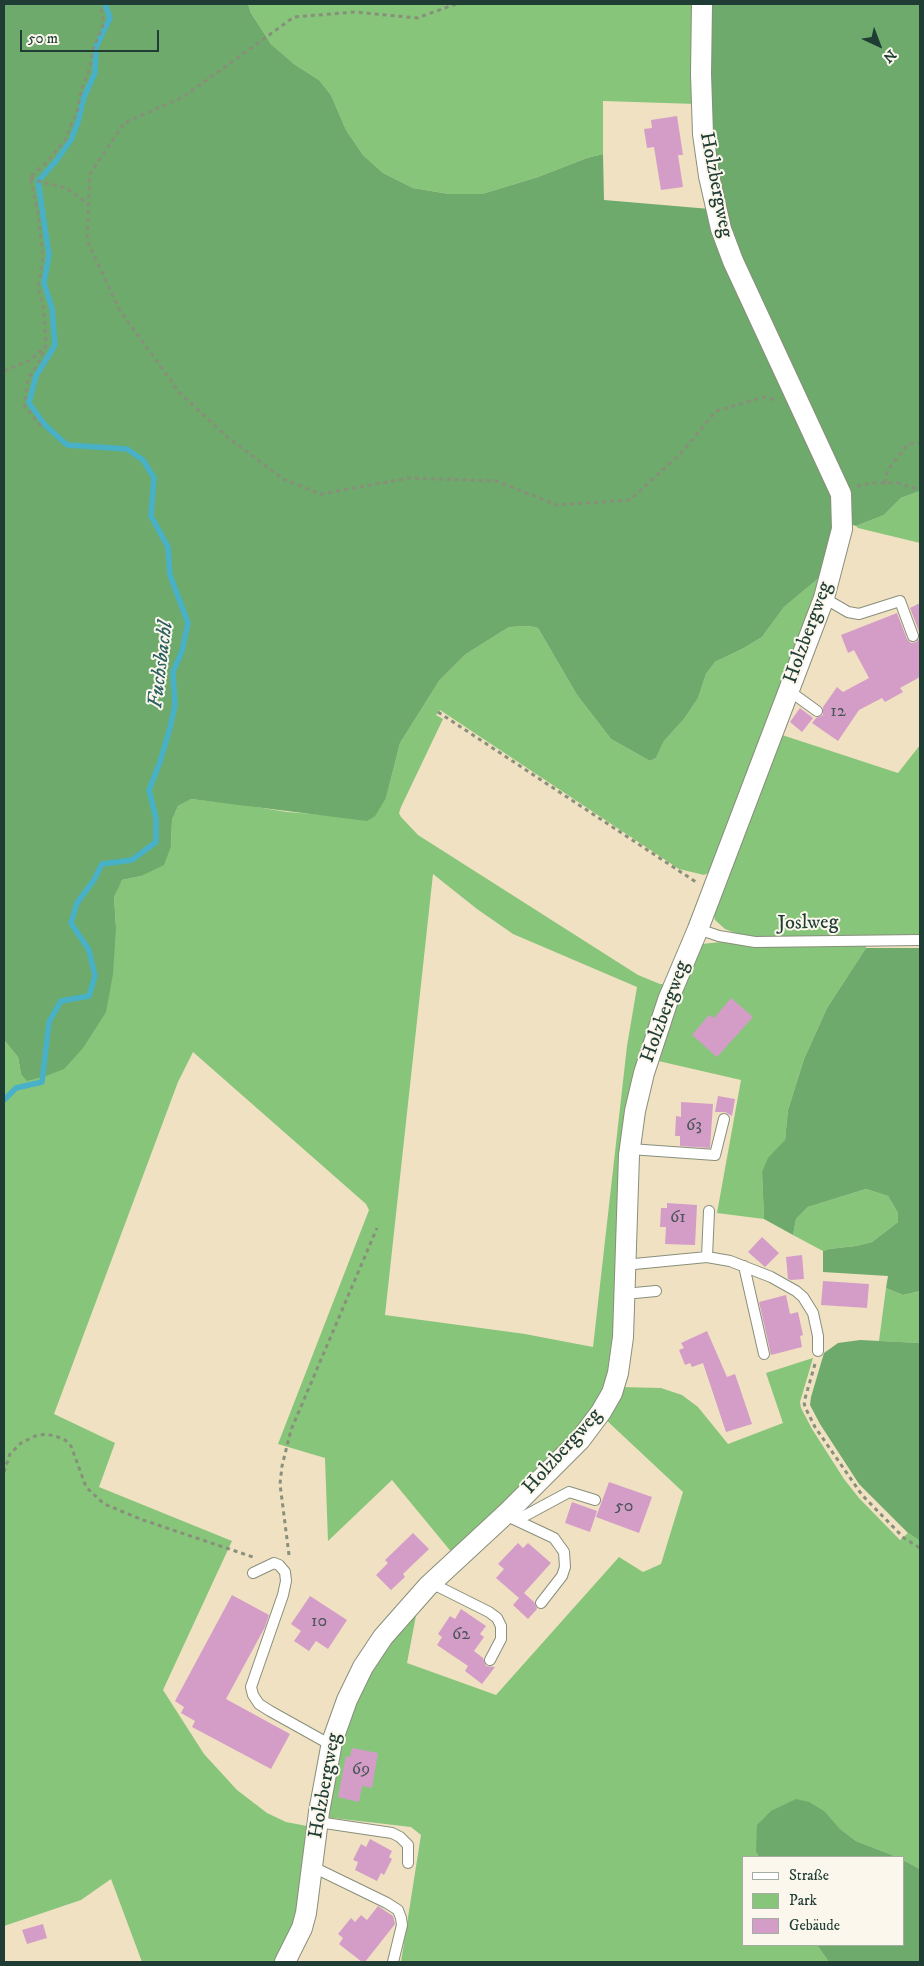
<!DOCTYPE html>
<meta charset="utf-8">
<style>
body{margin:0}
#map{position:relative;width:924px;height:1966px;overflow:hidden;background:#f0e1c2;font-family:"IM FELL DW Pica",serif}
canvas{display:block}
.frame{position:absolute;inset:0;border:5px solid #1f3d34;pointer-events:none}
.legend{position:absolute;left:742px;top:1856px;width:162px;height:90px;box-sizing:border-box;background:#fbf7ec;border:1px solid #a3ada2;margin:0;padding:6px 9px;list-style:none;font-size:15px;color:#1f3d34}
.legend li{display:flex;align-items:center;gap:10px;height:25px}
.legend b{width:25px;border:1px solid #a3ada2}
.north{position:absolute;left:854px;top:20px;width:50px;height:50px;-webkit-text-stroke:4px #fbf7ec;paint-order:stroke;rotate:137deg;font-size:14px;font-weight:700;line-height:20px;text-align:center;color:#1f3d34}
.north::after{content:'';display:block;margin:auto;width:18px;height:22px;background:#1f3d34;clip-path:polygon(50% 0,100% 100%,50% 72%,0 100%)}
.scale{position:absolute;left:20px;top:30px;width:139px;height:22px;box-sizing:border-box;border:2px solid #1f3d34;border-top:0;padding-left:6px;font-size:15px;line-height:18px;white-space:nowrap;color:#1f3d34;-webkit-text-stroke:4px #fbf7ec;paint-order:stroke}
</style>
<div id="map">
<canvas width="924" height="1966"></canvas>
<div class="frame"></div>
<ul class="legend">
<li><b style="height:6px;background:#fff"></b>Straße</li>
<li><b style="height:14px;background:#87c57b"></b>Park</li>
<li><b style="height:14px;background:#d49dc8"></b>Gebäude</li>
</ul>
<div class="north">N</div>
<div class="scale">50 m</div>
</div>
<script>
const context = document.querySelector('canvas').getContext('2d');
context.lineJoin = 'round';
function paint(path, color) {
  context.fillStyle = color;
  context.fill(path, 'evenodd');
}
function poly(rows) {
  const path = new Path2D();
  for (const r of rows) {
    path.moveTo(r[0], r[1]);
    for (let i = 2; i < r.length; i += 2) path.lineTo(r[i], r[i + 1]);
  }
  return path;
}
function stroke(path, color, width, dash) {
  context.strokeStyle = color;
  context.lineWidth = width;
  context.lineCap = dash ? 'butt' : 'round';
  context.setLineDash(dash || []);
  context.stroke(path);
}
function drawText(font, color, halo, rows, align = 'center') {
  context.font = font + ' "IM FELL DW Pica",serif';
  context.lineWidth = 4;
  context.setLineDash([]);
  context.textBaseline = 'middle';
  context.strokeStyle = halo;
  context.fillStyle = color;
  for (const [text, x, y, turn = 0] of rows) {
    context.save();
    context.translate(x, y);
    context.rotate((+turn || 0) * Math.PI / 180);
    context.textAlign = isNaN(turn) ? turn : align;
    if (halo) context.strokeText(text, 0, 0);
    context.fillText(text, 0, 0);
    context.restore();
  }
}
const green = poly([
 [248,4,697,4,696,104,603,101,603,154,587,158,538,177,482,194,449,194,413,188,383,173,363,155,346,130,331,95,319,80,294,64,271,44,251,13],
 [920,491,920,543,858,528,856,526,884,515,901,498],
 [826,572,710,872,704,875,679,869,440,710,436,715,443,719,401,807,399,813,401,817,418,835,638,975,660,984,668,984,638,1071,612,1371,588,1420,453,1554,392,1480,328,1541,325,1458,278,1444,369,1210,366,1204,193,1052,178,1082,54,1414,115,1443,99,1487,232,1541,163,1690,204,1754,237,1790,267,1813,286,1822,312,1827,305,1895,279,1962,142,1962,111,1879,81,1900,4,1926,4,1040,18,1057,21,1074,116,927,114,897,119,885,122,880,141,876,171,846,172,820,178,806,190,799,238,804,287,812,325,815,386,798,400,743,439,681,466,654,509,627,529,626,538,628,577,695,611,739,650,761,656,758,664,741,684,719,698,698,706,674,715,662,744,648,762,637,784,607],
 [433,874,477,909,513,934,637,987,627,1046,593,1347,525,1334,385,1315],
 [779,734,898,773,920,745,920,935,755,937,743,936,725,929,715,920,714,916],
 [721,942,755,945,866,944,866,948,827,1008,804,1059,788,1110,785,1140,762,1172,764,1219,717,1213,741,1080,654,1060,670,1011,702,944],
 [866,1189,888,1196,898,1213,898,1222,872,1242,856,1246,829,1249,823,1251,793,1235,796,1219,808,1207],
 [886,1288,903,1295,920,1291,920,1343,879,1341],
 [813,1358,800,1402,801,1408,812,1429,844,1479,859,1498,900,1540,908,1533,920,1541,920,1869,903,1860,903,1857,897,1857,856,1841,839,1828,756,1852,759,1857,743,1857,743,1945,817,1945,829,1962,401,1962,421,1835,411,1827,324,1817,331,1773,359,1687,418,1605,407,1663,496,1695,619,1557,643,1572,661,1564,683,1492,604,1418,620,1387,661,1388,682,1395,698,1407,728,1444,783,1423,766,1373]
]);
const forest = poly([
 [4,4,248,4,251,13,271,44,294,64,319,80,331,95,346,130,363,155,383,173,413,188,449,194,482,194,538,177,587,158,603,154,604,200,710,209,827,476,837,511,826,572,784,607,762,637,744,648,715,662,706,674,698,698,684,719,664,741,656,758,650,761,611,739,577,695,538,628,529,626,509,627,466,654,439,681,400,743,386,798,375,816,367,821,191,799,178,806,172,820,171,846,164,865,141,876,122,880,114,897,116,927,113,974,106,1012,83,1048,64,1069,46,1076,27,1081,21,1074,18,1057,4,1040],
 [710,4,920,4,920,491,901,498,884,515,856,526,850,524,740,258,720,193,712,133,709,74],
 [866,948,920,948,920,1291,903,1295,886,1288,888,1276,823,1272,823,1251,829,1249,856,1246,872,1242,898,1222,898,1213,888,1196,866,1189,808,1207,796,1219,793,1235,764,1219,762,1172,768,1158,785,1140,788,1110,804,1059,827,1008],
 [860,1340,920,1343,920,1541,908,1533,859,1484,820,1424,810,1405,811,1397,824,1353,838,1343],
 [796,1799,809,1802,824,1811,839,1828,856,1841,897,1857,759,1857,756,1852,757,1825,771,1811],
 [903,1860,920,1869,920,1962,829,1962,817,1945,903,1945]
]);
const stream = poly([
 [4,1100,16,1088,42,1082,49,1022,61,1001,89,996,95,976,89,950,71,923,77,903,94,880,102,864,132,860,156,842,156,818,149,790,160,762,170,728,175,705,173,672,182,651,188,623,170,575,168,547,151,516,154,478,143,460,127,449,67,445,45,425,29,403,36,376,55,345,52,308,44,283,49,255,38,181,56,161,71,140,78,122,84,97,95,73,96,47,110,18,105,4]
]);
const building = poly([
 [677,116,683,155,678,155,683,187,661,190,654,147,647,148,644,129,652,128,651,120],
 [920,603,920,677,900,688,903,692,885,702,882,698,859,710,838,741,812,723,816,718,823,715,823,707,837,687,843,692,869,678,854,650,848,653,841,635,897,613,907,639,911,643,916,642,920,638,920,634,910,608],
 [800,708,813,718,802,732,790,722],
 [731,998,753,1017,717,1057,692,1035,709,1015,714,1018],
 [718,1096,735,1099,732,1116,725,1112,715,1112],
 [681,1102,713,1104,710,1148,680,1146,680,1136,675,1136,676,1116,681,1117],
 [667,1203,697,1205,695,1245,665,1244,666,1227,660,1227,661,1208,667,1208],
 [762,1237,779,1253,765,1267,748,1252],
 [802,1255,804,1279,791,1280,788,1279,786,1257],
 [823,1281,869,1284,867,1308,821,1305],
 [786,1295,790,1314,798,1312,803,1335,800,1336,802,1347,771,1355,759,1302],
 [707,1331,727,1377,735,1374,752,1424,726,1432,703,1363,692,1367,690,1363,685,1365,679,1350,684,1348,681,1343],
 [609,1482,652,1497,639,1533,596,1517],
 [572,1502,597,1511,590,1532,565,1523],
 [413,1533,429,1549,403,1574,405,1577,391,1590,376,1575,388,1563,385,1560],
 [518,1543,523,1548,528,1543,551,1563,524,1593,534,1602,537,1609,528,1619,513,1605,519,1598,496,1578,504,1569,498,1564],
 [232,1595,269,1615,265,1627,226,1699,290,1734,271,1769,192,1727,195,1721,181,1713,184,1707,175,1701],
 [310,1596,347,1620,328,1649,316,1641,309,1651,294,1641,301,1631,291,1624],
 [461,1609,486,1626,480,1634,484,1637,474,1651,483,1658,486,1666,495,1667,482,1684,465,1671,468,1666,437,1645,442,1637,438,1634,450,1616,455,1619],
 [352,1748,378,1753,372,1788,362,1786,359,1802,338,1797,346,1756,350,1757],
 [370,1839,392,1851,389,1857,392,1859,384,1875,381,1873,377,1881,355,1870,358,1862,353,1860,361,1844,366,1847],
 [378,1906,393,1916,395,1924,365,1962,362,1962,339,1944,343,1938,338,1934,351,1918,355,1922,361,1915,367,1920],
 [43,1924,47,1938,27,1944,22,1930]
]);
const path = poly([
 [456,4,417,18,355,12,294,17,183,97,124,123,90,174,87,240,120,311,180,393,226,436,283,479,321,494,409,478,496,481,557,505,630,500,683,451,716,411,764,397,776,400],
 [30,177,38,181,66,188,88,204],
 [4,371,31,360,44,347],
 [41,426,24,405,28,379,39,362,46,345,44,311,38,286,43,257,38,212,30,177,46,163,65,140,77,112,82,88,90,68,93,49,104,23,100,4],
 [885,483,887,471,908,444,920,443],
 [857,486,874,483,898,483,920,490],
 [438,712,696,882],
 [815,1364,804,1402,805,1407,815,1427,862,1495,904,1538,920,1548],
 [4,1472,10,1454,21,1443,35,1436,46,1434,58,1437,65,1440,71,1446,86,1487,104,1504,143,1520,253,1557],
 [289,1555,280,1484,282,1466,291,1430,377,1228]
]);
const lane = poly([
 [824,598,848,612,859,614,900,601,913,636],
 [788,690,817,711],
 [698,929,719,936,755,942,920,940],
 [630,1149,715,1155,724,1119],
 [707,1257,730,1261,771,1277,796,1291,803,1297,813,1313,818,1336,818,1351],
 [624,1265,707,1257,709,1211],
 [744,1266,764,1354],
 [624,1294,656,1291],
 [505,1515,554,1538,564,1552,565,1567,562,1576,541,1603],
 [517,1520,569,1492,595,1500],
 [253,1573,274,1563,279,1565,285,1572,286,1581,283,1595,251,1687,253,1695,259,1704,270,1711,331,1745],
 [431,1583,489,1612,497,1618,501,1626,501,1639,490,1660],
 [318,1822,392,1833,400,1837,408,1845,408,1863],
 [313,1867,387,1903,398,1910,401,1918,402,1925,393,1962]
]);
const street = poly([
 [285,1962,302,1928,306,1913,319,1812,332,1742,347,1700,363,1667,383,1637,428,1586,509,1511,580,1440,601,1412,612,1393,618,1373,623,1337,629,1155,635,1111,644,1073,668,1000,698,929,824,598,842,529,841,494,733,261,721,229,709,176,703,134,701,74,702,4]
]);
const numberNames = [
 ["12",838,712],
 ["63",694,1126],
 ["61",678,1218],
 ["50",624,1507],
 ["10",319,1622],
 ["62",461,1635],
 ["69",361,1770]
];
const streetNames = [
 ["Holzbergweg",715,185,79],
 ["Holzbergweg",809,633,-70],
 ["Joslweg",808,924,-1],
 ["Holzbergweg",666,1012,-70],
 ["Holzbergweg",563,1452,-48],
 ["Holzbergweg",326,1786,-80]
];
const waterNames = [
 ["Fuchsbachl",162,665,-83]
];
paint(green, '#87c57b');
paint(forest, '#6daa6b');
stroke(stream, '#48b1c7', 5.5);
paint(building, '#d49dc8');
stroke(lane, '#888f7b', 12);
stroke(street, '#888f7b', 22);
stroke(path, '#888f7b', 3, [4, 4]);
stroke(lane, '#fff', 10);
stroke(street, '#fff', 20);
drawText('18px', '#4c5559', null, numberNames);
drawText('20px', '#1f3d34', '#fbf7ec', streetNames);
drawText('italic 21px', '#2b6060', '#fbf7ec', waterNames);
</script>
